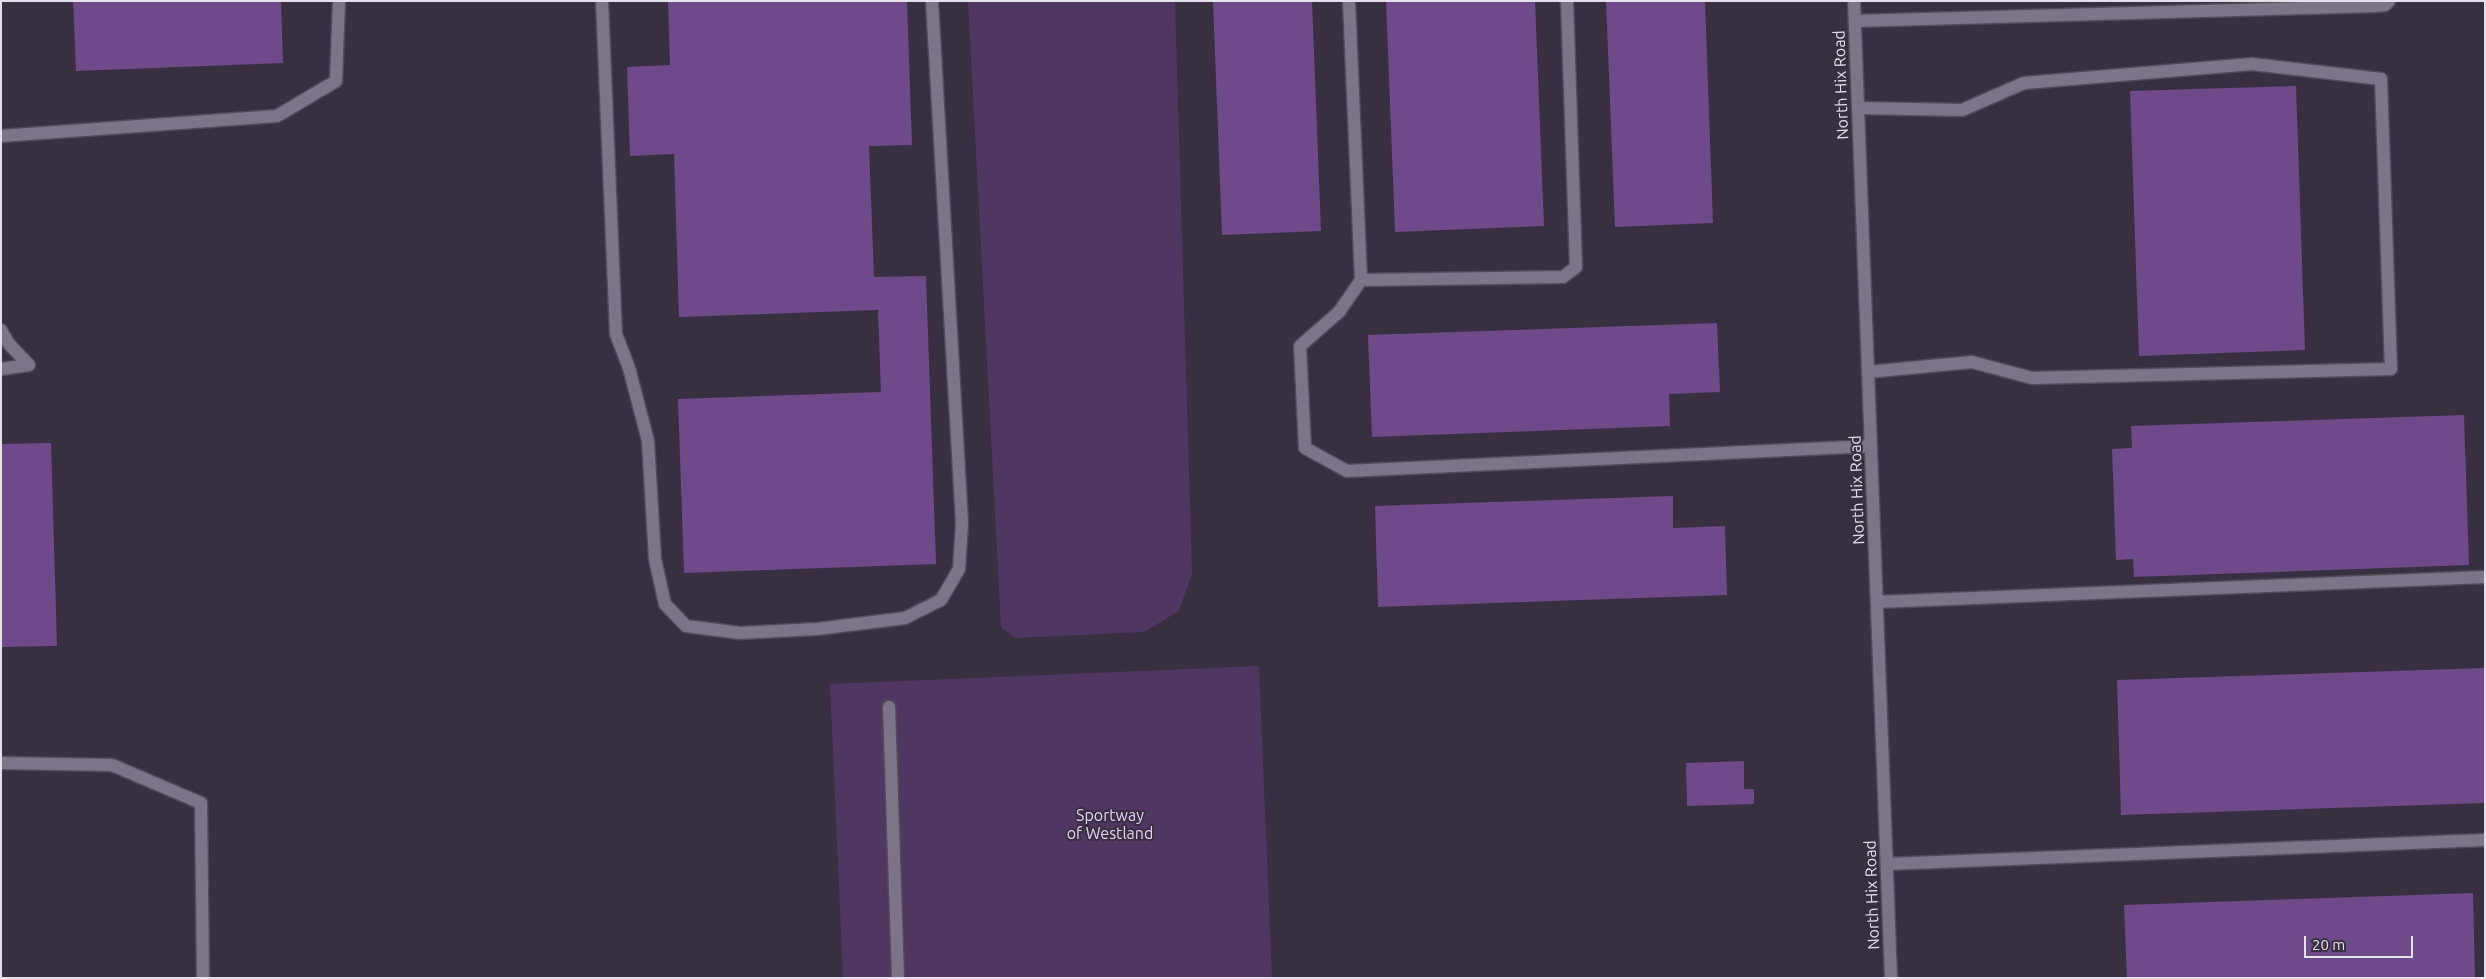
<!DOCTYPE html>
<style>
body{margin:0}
#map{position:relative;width:2486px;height:979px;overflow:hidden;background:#382f40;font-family:Ubuntu,sans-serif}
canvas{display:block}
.frame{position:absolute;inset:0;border:2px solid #e5e0eb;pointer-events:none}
.scale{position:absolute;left:2304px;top:936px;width:109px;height:22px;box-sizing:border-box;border:2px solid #e5e0eb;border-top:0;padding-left:6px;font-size:15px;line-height:18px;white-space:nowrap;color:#e5e0eb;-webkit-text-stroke:4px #382f40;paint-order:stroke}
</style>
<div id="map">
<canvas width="2486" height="979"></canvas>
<div class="frame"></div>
<div class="scale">20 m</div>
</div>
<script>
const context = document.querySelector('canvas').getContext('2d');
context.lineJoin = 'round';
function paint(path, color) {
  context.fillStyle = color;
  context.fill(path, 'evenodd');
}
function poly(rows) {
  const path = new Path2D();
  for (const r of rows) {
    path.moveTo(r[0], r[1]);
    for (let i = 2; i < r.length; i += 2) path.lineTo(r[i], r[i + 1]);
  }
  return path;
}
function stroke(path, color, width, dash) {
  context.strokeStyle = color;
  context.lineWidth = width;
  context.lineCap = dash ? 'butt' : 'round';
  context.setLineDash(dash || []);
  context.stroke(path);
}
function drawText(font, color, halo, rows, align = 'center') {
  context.font = font + ' Ubuntu,sans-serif';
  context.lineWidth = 4;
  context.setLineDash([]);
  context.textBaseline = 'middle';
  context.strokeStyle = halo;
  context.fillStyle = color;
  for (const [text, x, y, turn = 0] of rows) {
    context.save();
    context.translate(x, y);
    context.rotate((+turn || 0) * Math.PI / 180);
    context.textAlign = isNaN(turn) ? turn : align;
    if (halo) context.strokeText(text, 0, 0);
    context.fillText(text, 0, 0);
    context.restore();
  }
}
const green = poly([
 [968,1,1175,1,1192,574,1179,611,1144,632,1015,638,1001,627],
 [1259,666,1272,978,843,978,830,684]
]);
const building = poly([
 [73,1,281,1,283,63,76,71],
 [668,1,907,1,912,145,869,146,874,277,926,276,936,564,684,573,678,399,881,392,878,310,679,317,674,154,630,156,627,67,670,65],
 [1213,1,1312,1,1321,231,1222,235],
 [1386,1,1535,1,1544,226,1395,232],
 [1606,1,1705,1,1713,223,1615,227],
 [2296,86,2305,350,2139,356,2130,91],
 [1717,323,1720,392,1669,394,1670,426,1372,437,1368,335],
 [2464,415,2469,565,2134,577,2133,559,2116,560,2112,449,2132,448,2131,426],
 [51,443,57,646,1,647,1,444],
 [1673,496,1673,528,1725,526,1727,595,1378,607,1375,506],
 [2485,668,2485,803,2121,815,2117,680],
 [1744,761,1744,789,1754,789,1754,804,1687,806,1686,763],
 [2473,893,2475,978,2127,978,2124,905]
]);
const lane = poly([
 [602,1,616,334,629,368,648,441,655,559,665,604,686,626,740,633,817,629,905,618,941,600,959,569,962,523,932,1],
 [1349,1,1361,280,1339,312,1300,346,1305,448,1347,471,1871,446],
 [1855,21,2375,6,2385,5,2389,1],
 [1859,108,1962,110,2024,83,2252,64,2381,79,2391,369,2032,378,1972,362,1868,372],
 [1,136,277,116,336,81,339,1],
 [1361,280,1563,277,1576,267,1567,1],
 [1,330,9,344,29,365,1,369],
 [1877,602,2485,577],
 [889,707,898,978],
 [1,763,112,765,201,803,203,978],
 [1887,864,2485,840]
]);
const secondary = poly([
 [1854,1,1891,978]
]);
const streetNames = [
 ["North Hix Road",1841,85,-92],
 ["North Hix Road",1857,490,-92],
 ["North Hix Road",1872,895,-92]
];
const parkNames = [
 ["Sportway",1110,816],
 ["of Westland",1110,834]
];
paint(green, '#4f3762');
paint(building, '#6e4a8b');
stroke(lane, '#524b59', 15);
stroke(secondary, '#524b59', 15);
stroke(lane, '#7e7487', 12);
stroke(secondary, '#7e7487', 12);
drawText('16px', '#e5e0eb', '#382f40', streetNames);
drawText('16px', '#e3d0f5', '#382f40', parkNames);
</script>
